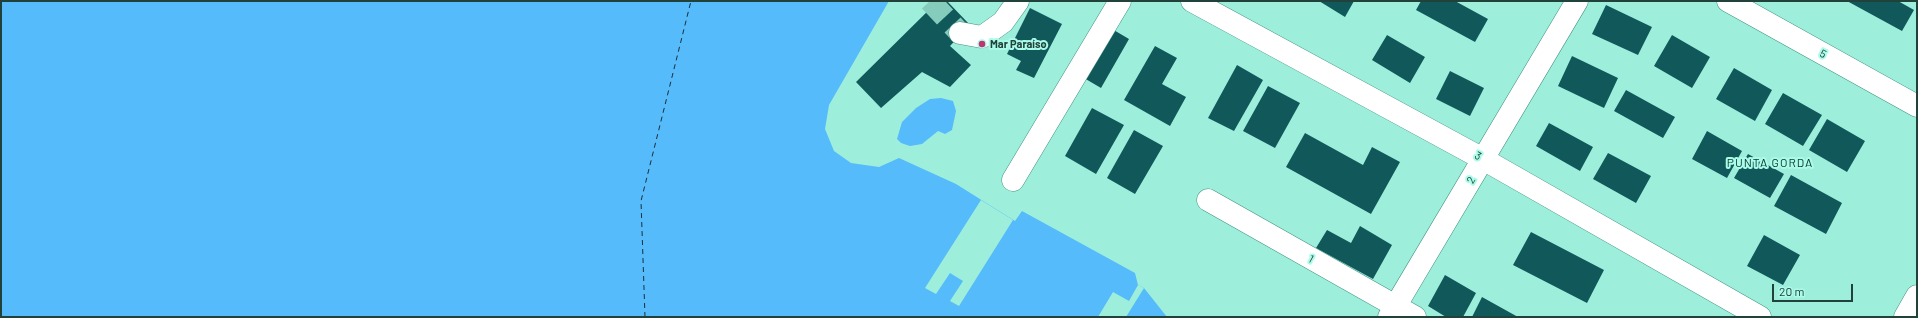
<!DOCTYPE html>
<meta charset="utf-8">
<style>
body{margin:0}
#map{position:relative;width:1918px;height:318px;overflow:hidden;background:#9eeedc;font-family:Barlow,sans-serif}
canvas{display:block}
.frame{position:absolute;inset:0;border:2px solid #20423b;pointer-events:none}
.scale{position:absolute;left:1772px;top:284px;width:81px;height:18px;box-sizing:border-box;border:2px solid #20423b;border-top:0;padding-left:5px;font-size:12px;line-height:14px;white-space:nowrap;color:#20423b;-webkit-text-stroke:3px #abfbe9;paint-order:stroke}
</style>
<div id="map">
<canvas width="1918" height="318"></canvas>
<div class="frame"></div>
<div class="scale">20 m</div>
</div>
<script>
const context = document.querySelector('canvas').getContext('2d');
context.lineJoin = 'round';
function paint(path, color) {
  context.fillStyle = color;
  context.fill(path, 'evenodd');
}
function poly(rows) {
  const path = new Path2D();
  for (const r of rows) {
    path.moveTo(r[0], r[1]);
    for (let i = 2; i < r.length; i += 2) path.lineTo(r[i], r[i + 1]);
  }
  return path;
}
function stroke(path, color, width, dash) {
  context.strokeStyle = color;
  context.lineWidth = width;
  context.lineCap = dash ? 'butt' : 'round';
  context.setLineDash(dash || []);
  context.stroke(path);
}
function drawText(font, color, halo, rows, align = 'center') {
  context.font = font + ' Barlow,sans-serif';
  context.lineWidth = 4;
  context.setLineDash([]);
  context.textBaseline = 'middle';
  context.strokeStyle = halo;
  context.fillStyle = color;
  for (const [text, x, y, turn = 0] of rows) {
    context.save();
    context.translate(x, y);
    context.rotate((+turn || 0) * Math.PI / 180);
    context.textAlign = isNaN(turn) ? turn : align;
    if (halo) context.strokeText(text, 0, 0);
    context.fillText(text, 0, 0);
    context.restore();
  }
}
const water = poly([
 [1,1,889,1,829,105,825,129,834,151,851,163,879,167,899,158,956,184,1015,221,1022,211,1135,273,1138,285,1144,288,1167,317,1,317],
 [941,98,953,101,956,111,952,130,945,134,938,131,922,144,910,146,901,143,897,139,902,122,916,108,930,99]
]);
const pier = poly([
 [981,200,1013,220,959,306,950,301,963,281,950,273,936,294,925,288],
 [1138,285,1144,288,1126,317,1098,317,1113,292,1129,301]
]);
const ferry = poly([
 [645,317,641,201,691,1]
]);
const building = poly([
 [938,1,947,1,970,25,950,46,971,65,950,87,922,72,881,108,856,82],
 [1319,1,1354,1,1345,17],
 [1421,1,1455,1,1488,19,1475,42,1416,10],
 [1847,1,1898,1,1914,10,1902,31],
 [1606,5,1652,27,1638,55,1592,34],
 [1030,8,1062,24,1034,78,1016,70,1021,61,1007,54],
 [1112,29,1129,39,1101,88,1084,78],
 [1387,35,1425,57,1410,83,1372,60],
 [1672,35,1710,57,1692,88,1654,66],
 [1155,46,1177,58,1162,84,1186,97,1170,126,1124,100],
 [1572,56,1618,78,1604,108,1558,86],
 [1237,65,1263,80,1234,131,1208,118],
 [1734,68,1772,90,1755,121,1716,99],
 [1450,71,1484,88,1470,116,1436,99],
 [1268,86,1300,103,1275,148,1243,131],
 [1626,90,1675,117,1663,138,1614,111],
 [1783,93,1822,115,1803,146,1765,124],
 [1092,108,1124,125,1096,174,1065,156],
 [1827,119,1865,141,1847,172,1809,150],
 [1549,123,1593,147,1580,171,1536,146],
 [1134,130,1163,146,1135,194,1107,178],
 [1707,131,1742,151,1727,178,1692,159],
 [1305,133,1363,165,1372,147,1400,162,1371,214,1286,167],
 [1608,153,1651,176,1636,203,1593,179],
 [1748,154,1784,174,1770,198,1734,178],
 [1791,175,1842,203,1826,234,1774,206],
 [1360,226,1392,245,1373,279,1316,248,1327,230,1351,243],
 [1531,232,1604,270,1587,303,1513,265],
 [1764,235,1800,255,1783,285,1747,266],
 [1445,275,1476,293,1463,317,1446,317,1428,306],
 [1482,297,1518,317,1472,317]
]);
const minorTunnel = poly([
 [930,1,960,33]
]);
const minor = poly([
 [1192,1,1483,159,1760,317],
 [1728,1,1917,106],
 [960,33,982,37,1003,22,1018,1],
 [1013,180,1120,1],
 [1208,200,1415,317],
 [1389,317,1577,1],
 [1905,317,1917,296]
]);
const markers = [
 [982,44,4,"#be3570"]
];
const poiNames = [
 ["Mar Paraíso",990,44]
];
const streetNames = [
 ["5",1823,54,29],
 ["3",1478,156,29],
 ["2",1471,180,-59],
 ["1",1311,259,29]
];
const neighbourhoodNames = [
 ["PUNTA GORDA",1770,163]
];
paint(water, '#55bbfa');
paint(pier, '#9eeedc');
stroke(ferry, '#192f3e', 1, [5, 4]);
paint(building, '#11585b');
stroke(minorTunnel, '#85ccbc', 22, [22, 11]);
stroke(minor, '#439384', 23);
stroke(minor, '#fff', 22);
for (const [x, y, r, color] of markers) {
  const dot = new Path2D();
  dot.arc(x, y, r, 0, 2 * Math.PI);
  context.fillStyle = color;
  context.fill(dot);
  stroke(dot, '#abfbe9', 1.5);
}
drawText('bold 11px', '#20423b', '#abfbe9', poiNames, 'left');
drawText('11px', '#20423b', '#abfbe9', streetNames);
context.letterSpacing = '1px';
drawText('12px', '#0b3830', '#abfbe9', neighbourhoodNames);
context.letterSpacing = '0px';
</script>
